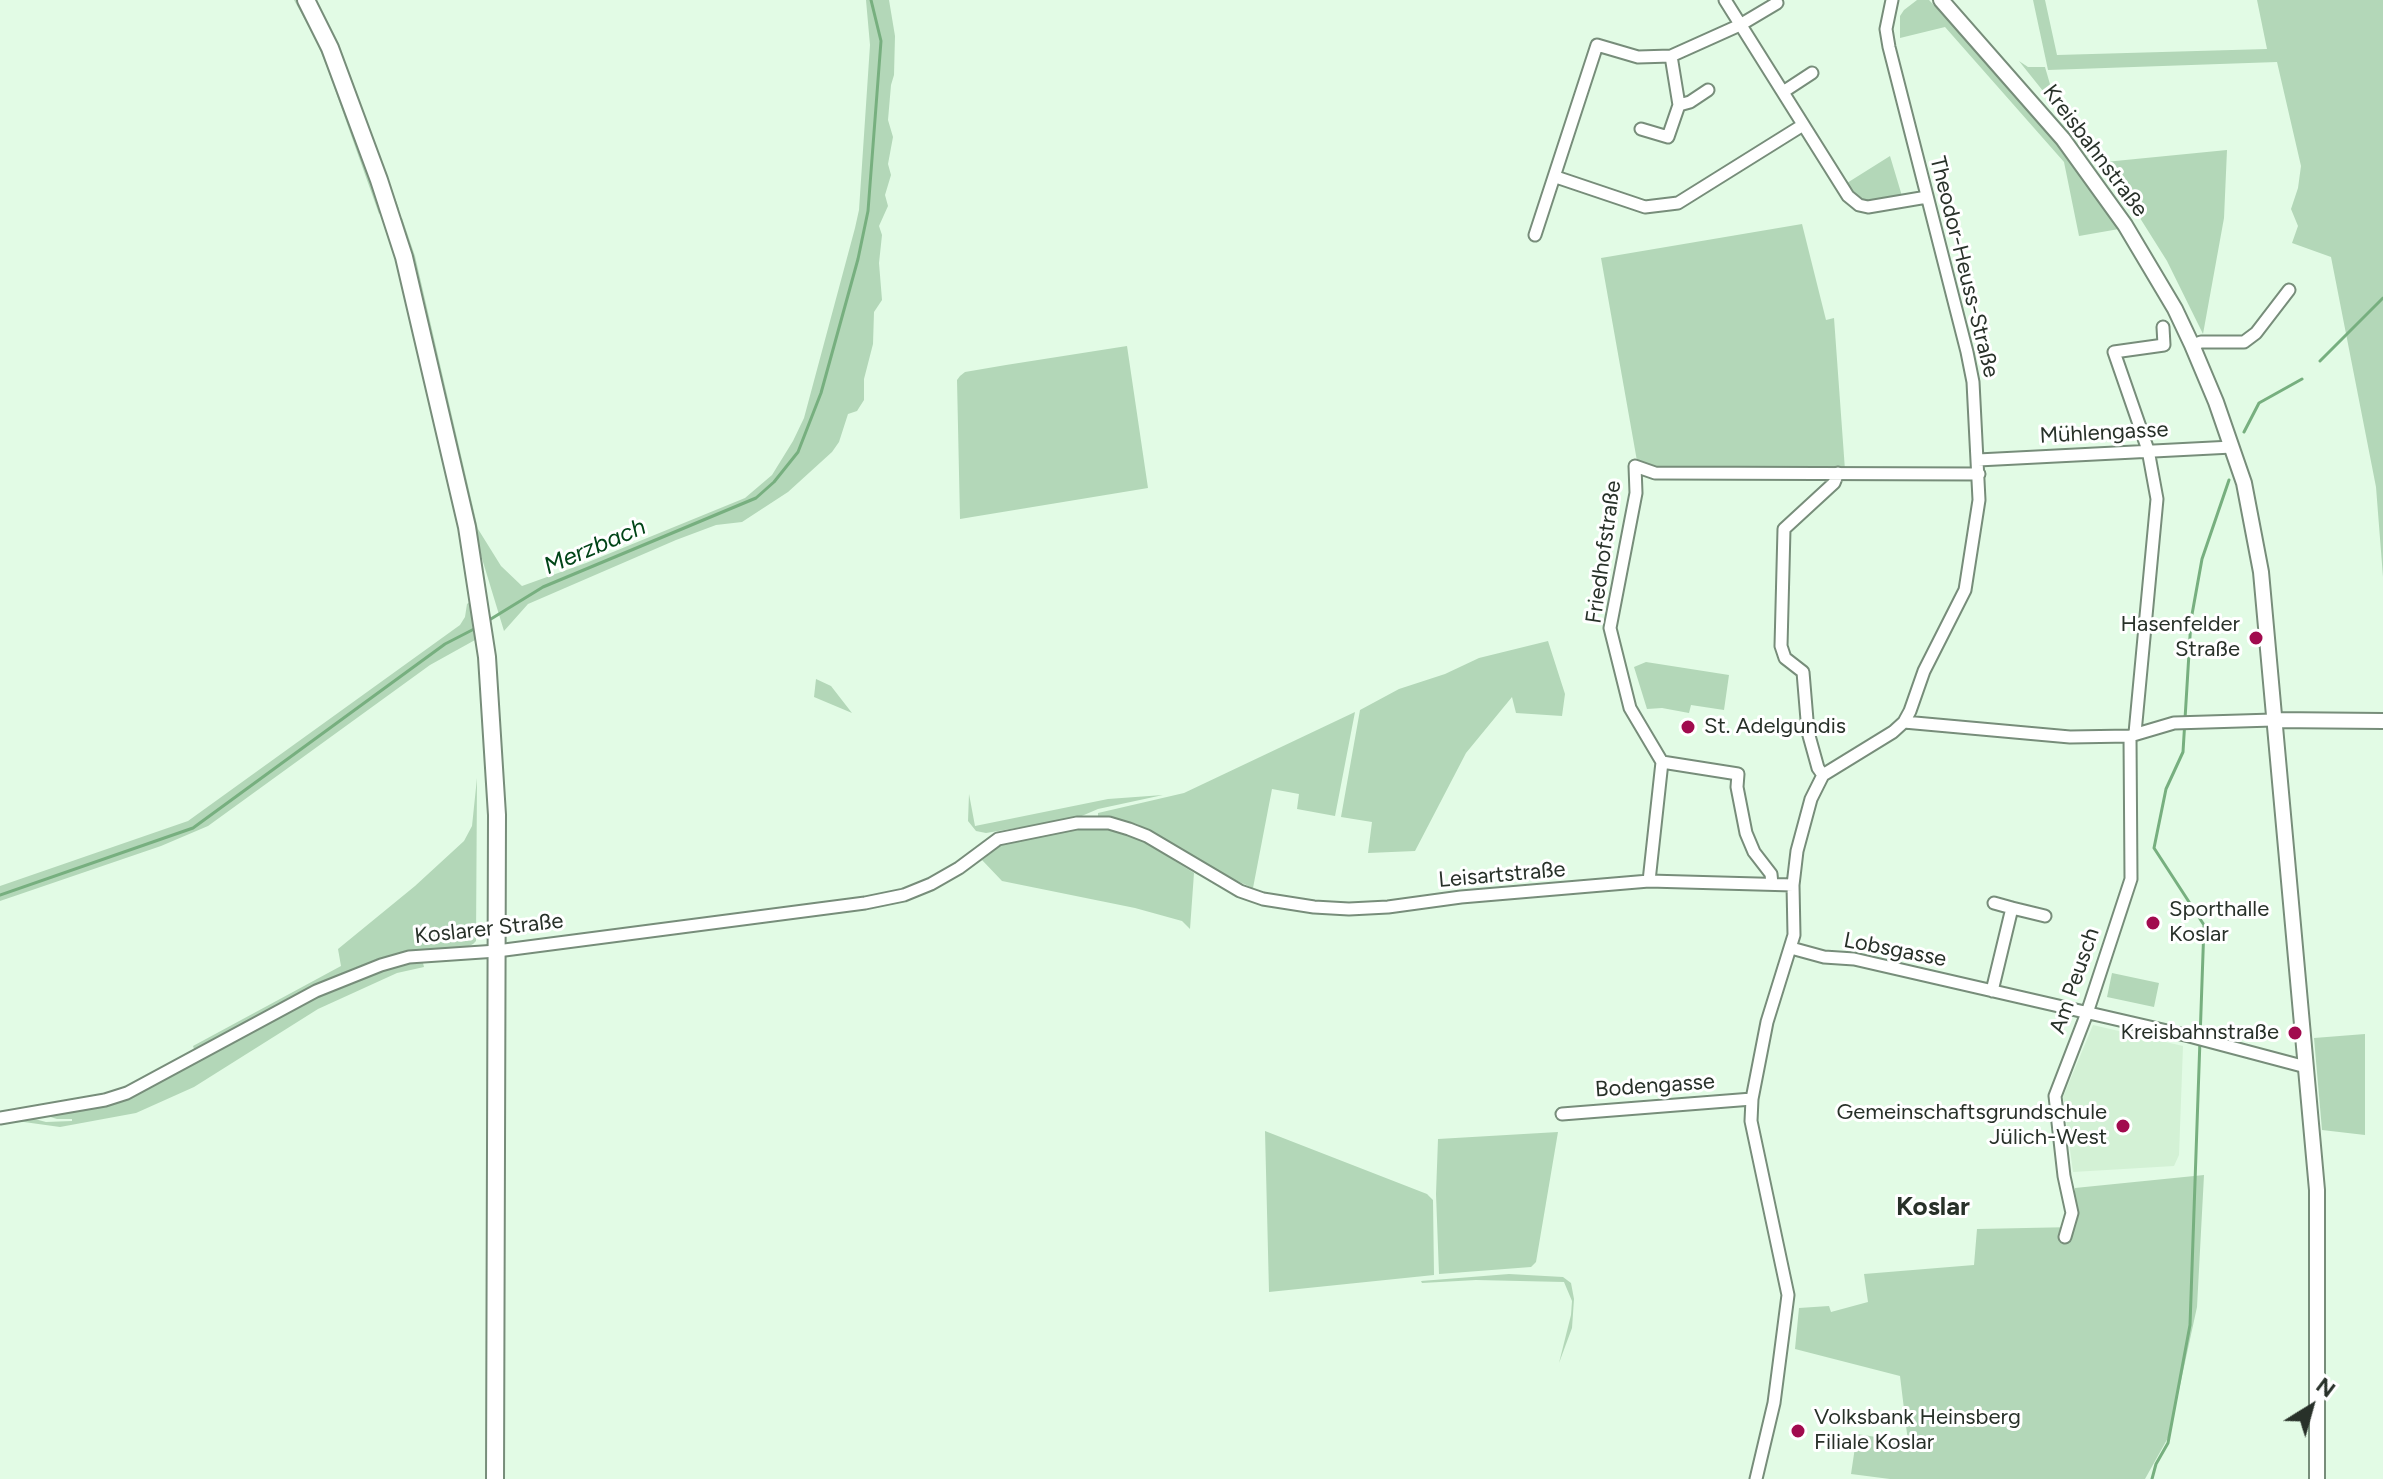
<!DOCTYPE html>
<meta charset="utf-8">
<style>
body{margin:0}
#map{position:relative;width:2383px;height:1479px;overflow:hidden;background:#e2fbe5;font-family:Figtree,sans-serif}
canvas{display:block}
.north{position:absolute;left:2271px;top:1367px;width:80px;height:80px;-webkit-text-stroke:6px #fff;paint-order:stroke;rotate:37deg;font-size:22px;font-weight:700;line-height:32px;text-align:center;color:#283129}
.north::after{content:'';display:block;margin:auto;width:28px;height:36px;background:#283129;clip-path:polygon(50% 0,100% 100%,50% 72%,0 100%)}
</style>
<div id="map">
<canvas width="2383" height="1479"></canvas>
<div class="north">N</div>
</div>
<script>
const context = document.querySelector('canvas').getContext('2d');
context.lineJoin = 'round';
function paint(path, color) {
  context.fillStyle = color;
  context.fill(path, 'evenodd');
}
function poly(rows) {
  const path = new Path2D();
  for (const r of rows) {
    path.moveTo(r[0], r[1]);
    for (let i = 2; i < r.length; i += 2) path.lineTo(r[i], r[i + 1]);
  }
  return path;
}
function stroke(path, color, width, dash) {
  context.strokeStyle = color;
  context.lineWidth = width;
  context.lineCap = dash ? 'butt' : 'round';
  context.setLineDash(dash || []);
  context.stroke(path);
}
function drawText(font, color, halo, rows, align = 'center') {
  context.font = font + ' Figtree,sans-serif';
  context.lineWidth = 6;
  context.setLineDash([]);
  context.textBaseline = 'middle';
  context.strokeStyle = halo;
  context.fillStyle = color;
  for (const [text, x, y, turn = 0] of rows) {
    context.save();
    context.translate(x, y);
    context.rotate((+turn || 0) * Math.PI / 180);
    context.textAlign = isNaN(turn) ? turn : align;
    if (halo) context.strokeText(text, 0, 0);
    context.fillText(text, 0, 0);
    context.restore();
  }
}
const built = poly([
 [2093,1025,2183,1046,2179,1155,2174,1166,2073,1172,2063,1097]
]);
const green = poly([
 [294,0,301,0,319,37,382,210,379,214,328,70,316,40],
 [311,0,316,0,328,23,351,77,399,209,394,210],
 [866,0,889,0,895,36,894,75,891,85,888,120,893,137,888,164,891,175,885,195,888,206,879,226,882,235,879,263,882,300,874,312,873,344,864,379,864,400,857,411,848,414,839,442,832,452,788,492,742,522,716,525,676,540,528,604,504,631,470,519,397,220,402,218,415,256,478,529,501,566,522,586,586,563,745,498,772,475,793,441,804,418,855,228,859,210,870,45],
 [1917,0,1929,0,2009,86,2071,159,2119,229,2079,236,2064,162,1945,27,1900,38,1900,16,1904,10],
 [2033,0,2045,0,2057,55,2267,49,2257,0,2383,0,2383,577,2376,487,2331,257,2292,243,2298,226,2291,209,2298,188,2301,166,2277,62,2048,70],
 [2019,61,2028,67,2045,67,2054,98,2105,162,2227,150,2224,218,2203,334,2167,261,2123,191],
 [1890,156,1902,196,1869,202,1853,194,1847,183],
 [1802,224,1826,320,1834,318,1845,470,1654,470,1637,461,1601,258],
 [1127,346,1148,488,960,519,957,380,960,376,965,372,1006,365],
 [471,601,475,640,430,665,208,826,161,846,0,901,0,886,188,821,460,625,465,617,467,604],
 [1548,641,1565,694,1562,716,1516,713,1512,697,1466,753,1415,851,1368,853,1372,822,1341,817,1360,710,1399,689,1445,674,1479,658],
 [1646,662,1729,675,1724,710,1691,705,1689,713,1662,708,1647,709,1634,667],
 [816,679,831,686,852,713,814,697],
 [1355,712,1335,816,1297,809,1299,794,1272,789,1253,888,1217,872,1137,824,1098,816,1098,813,1184,793],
 [477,778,476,941,473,944,467,947,418,951,380,961,195,1052,193,1046,341,966,338,949,415,886,464,841,472,826],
 [969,794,975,826,1108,799,1163,795,1098,809,1077,818,986,833,976,831,968,821],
 [1092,827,1119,831,1140,839,1194,873,1190,929,1182,921,1135,908,1002,881,982,860,1005,842],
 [433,957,433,961,423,963,424,967,397,973,318,1009,194,1087,136,1113,60,1127,24,1122,0,1123,27,1117,46,1122,72,1121,72,1119,57,1119,44,1115,96,1106,327,991,392,966],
 [2112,973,2159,983,2154,1007,2107,997],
 [2365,1034,2365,1135,2322,1130,2314,1038],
 [1265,1131,1427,1194,1433,1200,1434,1275,1269,1292],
 [1558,1132,1536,1262,1531,1267,1439,1274,1436,1194,1438,1139],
 [2204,1175,2197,1307,2169,1436,2145,1479,1890,1479,1851,1474,1857,1434,1908,1442,1900,1376,1795,1349,1799,1308,1829,1306,1831,1312,1868,1302,1864,1274,1974,1265,1977,1229,2075,1227,2075,1188],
 [1509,1274,1563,1277,1571,1283,1574,1299,1572,1328,1559,1363,1571,1315,1572,1301,1564,1282,1476,1280,1422,1283,1421,1281]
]);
const stream = poly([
 [2320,361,2383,298],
 [2244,432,2259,403,2302,379],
 [486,622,543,587,756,498,774,482,798,452,821,393,858,259,868,211,881,41,871,0],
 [0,895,193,828,445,644,476,628],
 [2152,1479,2156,1464,2168,1443,2190,1325,2204,925,2154,848,2166,789,2183,752,2191,620,2202,559,2229,480]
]);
const minor = poly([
 [1725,0,1848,196,1859,205,1868,207,1927,197],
 [1783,92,1812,73],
 [1679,105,1690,102,1708,90],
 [1641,129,1668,137,1679,105,1671,56],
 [1556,177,1645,207,1678,203,1803,125],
 [1535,235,1597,45,1638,57,1671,56,1740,25,1777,3],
 [2192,345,2201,342,2244,342,2256,333,2289,290],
 [1978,460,2232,447],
 [1904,722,2070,737,2130,736,2174,723,2273,720],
 [2135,733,2157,499,2148,450,2114,352,2164,345,2163,327],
 [1662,762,1738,774,1737,787,1746,833,1754,852,1771,874,1772,884],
 [1823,775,1818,768,1808,732,1803,672,1785,658,1781,646,1784,529,1834,483,1838,473],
 [1649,881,1662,762,1630,708,1610,628,1636,493,1635,466,1655,473,1979,474],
 [1994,903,2012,908],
 [1791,948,1824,957,1854,959,2189,1036,2306,1067],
 [1992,991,2012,908,2045,916],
 [1562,1114,1752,1099],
 [0,1118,105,1100,127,1093,316,991,381,965,409,957,497,951,865,903,904,895,931,884,959,868,998,839,1077,823,1109,823,1129,829,1147,836,1240,891,1263,899,1314,907,1349,909,1388,907,1461,897,1649,881,1793,885],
 [2065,1237,2072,1213,2064,1176,2055,1096,2087,1013,2131,879,2130,736],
 [1756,1479,1774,1403,1788,1295,1751,1121,1752,1099,1767,1022,1794,935,1793,885,1797,851,1811,799,1823,775,1893,732,1904,722,1910,711,1924,671,1965,590,1979,500,1973,382,1967,352,1889,47,1886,29,1892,0]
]);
const tertiary = poly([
 [1941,0,2063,139,2125,225,2175,309,2192,345,2216,402,2244,483,2261,572,2317,1190,2317,1479],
 [2273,720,2383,721]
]);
const secondary = poly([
 [306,0,330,48,379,180,404,257,467,527,487,657,497,815,495,1479]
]);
const markers = [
 [2256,638,8,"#a10b4e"],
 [1688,727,8,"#a10b4e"],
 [2153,923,8,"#a10b4e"],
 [2295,1033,8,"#a10b4e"],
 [2123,1126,8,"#a10b4e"],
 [1798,1431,8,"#a10b4e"]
];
const streetNames = [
 ["Kreisbahnstraße",2095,151,53],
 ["Theodor-Heuss-Straße",1964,267,76],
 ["Mühlengasse",2104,433,-3],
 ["Friedhofstraße",1604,552,-82],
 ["Leisartstraße",1502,875,-5],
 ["Koslarer Straße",489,929,-6],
 ["Lobsgasse",1895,950,11],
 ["Am Peusch",2075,981,-71],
 ["Bodengasse",1655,1086,-4]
];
const poiNames = [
 ["Hasenfelder",2240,625],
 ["Straße",2240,650],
 ["St. Adelgundis",1704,727,"left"],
 ["Sporthalle",2169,910,"left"],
 ["Koslar",2169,935,"left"],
 ["Kreisbahnstraße",2279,1033],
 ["Gemeinschaftsgrundschule",2107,1113],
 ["Jülich-West",2107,1138],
 ["Volksbank Heinsberg",1814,1418,"left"],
 ["Filiale Koslar",1814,1443,"left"]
];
const waterNames = [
 ["Merzbach",595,547,-23]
];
const quarterNames = [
 ["Koslar",1933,1207]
];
paint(built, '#d3f1d5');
paint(green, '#b3d7b8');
stroke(stream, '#77af7f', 3);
stroke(minor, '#778d7a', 15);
stroke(tertiary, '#778d7a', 18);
stroke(secondary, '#778d7a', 20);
stroke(minor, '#fff', 11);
stroke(tertiary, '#fff', 14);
stroke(secondary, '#fff', 16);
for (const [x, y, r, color] of markers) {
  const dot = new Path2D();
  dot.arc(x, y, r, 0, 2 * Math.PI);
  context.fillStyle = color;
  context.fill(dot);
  stroke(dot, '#fff', 3);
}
drawText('22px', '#283129', '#fff', streetNames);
drawText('22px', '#283129', '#fff', poiNames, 'right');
drawText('italic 24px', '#004417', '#fff', waterNames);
drawText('bold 26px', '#283129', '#fff', quarterNames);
</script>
